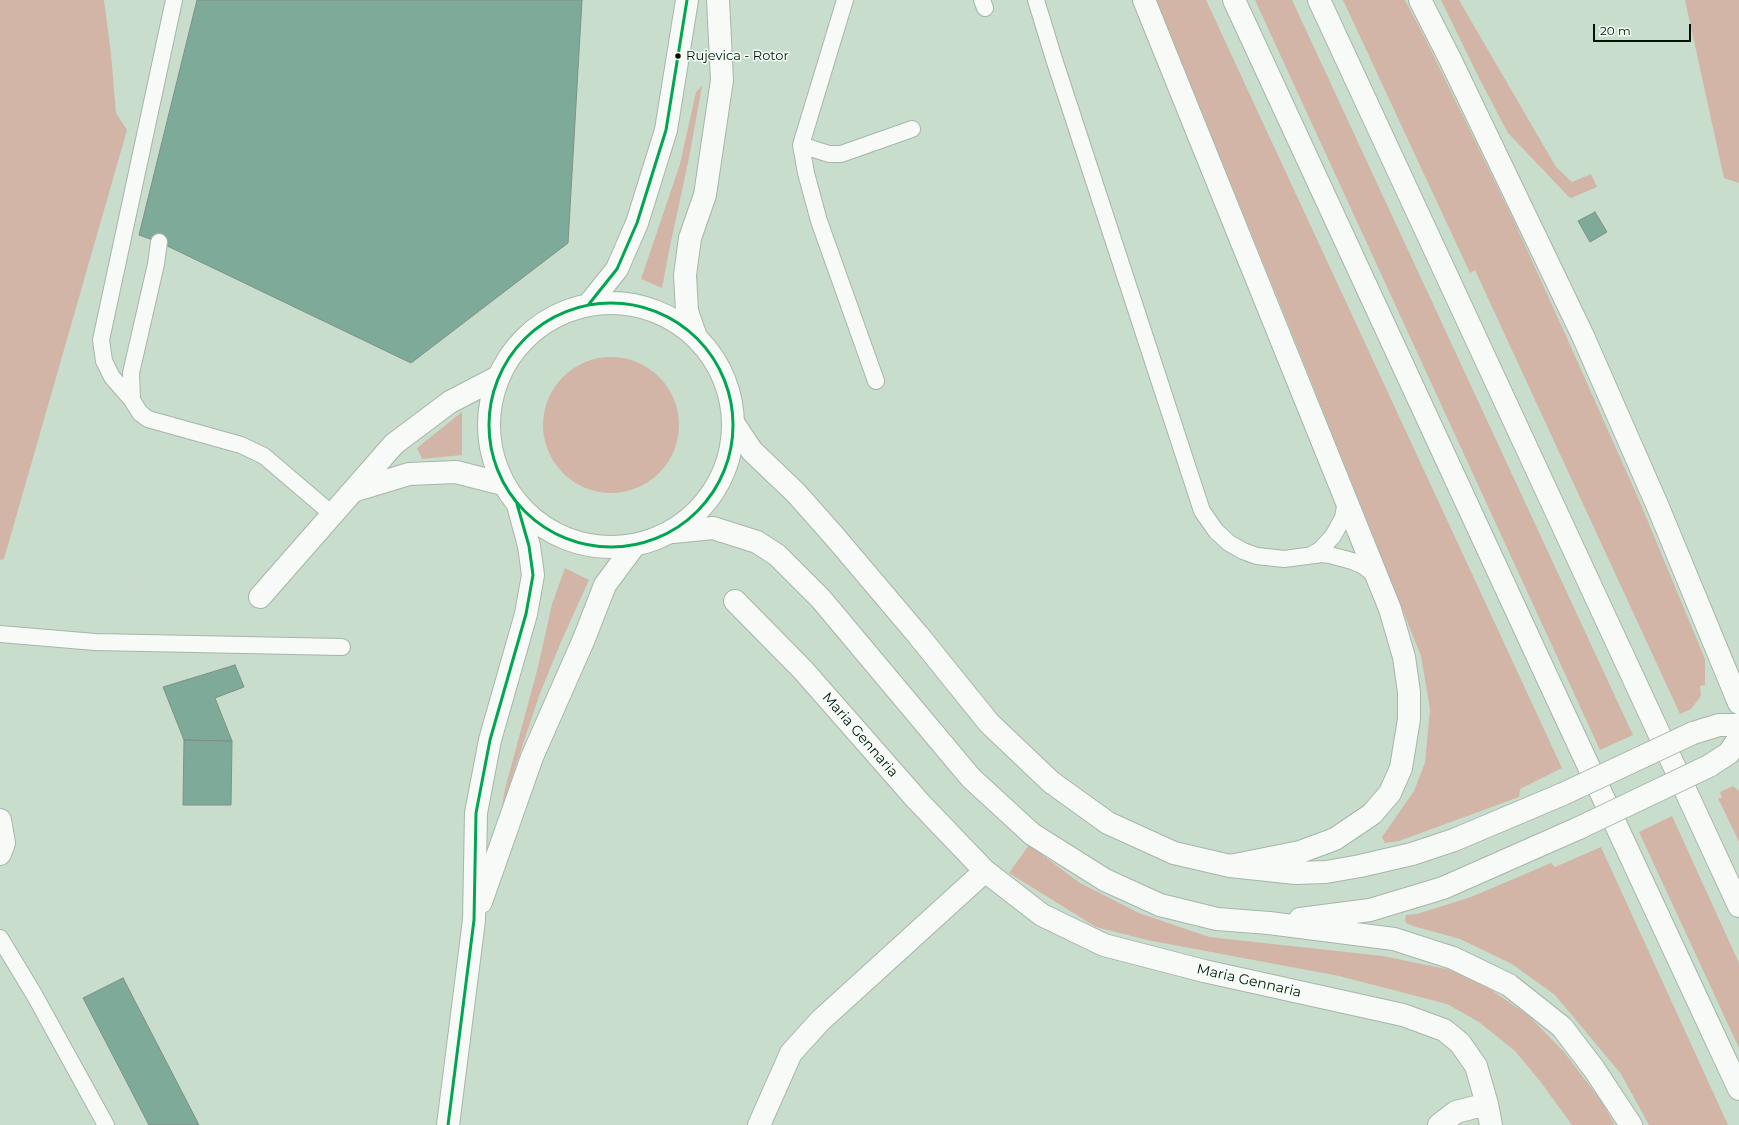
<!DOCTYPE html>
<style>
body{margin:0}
#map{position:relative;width:1739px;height:1125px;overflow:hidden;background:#c8ddcc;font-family:Montserrat,sans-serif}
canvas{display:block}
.scale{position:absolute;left:1593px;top:24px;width:98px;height:18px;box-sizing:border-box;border:2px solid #041107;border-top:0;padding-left:5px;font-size:12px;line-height:14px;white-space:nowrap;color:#041107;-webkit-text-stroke:3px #f3fff5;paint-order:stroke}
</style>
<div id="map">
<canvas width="1739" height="1125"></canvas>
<div class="scale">20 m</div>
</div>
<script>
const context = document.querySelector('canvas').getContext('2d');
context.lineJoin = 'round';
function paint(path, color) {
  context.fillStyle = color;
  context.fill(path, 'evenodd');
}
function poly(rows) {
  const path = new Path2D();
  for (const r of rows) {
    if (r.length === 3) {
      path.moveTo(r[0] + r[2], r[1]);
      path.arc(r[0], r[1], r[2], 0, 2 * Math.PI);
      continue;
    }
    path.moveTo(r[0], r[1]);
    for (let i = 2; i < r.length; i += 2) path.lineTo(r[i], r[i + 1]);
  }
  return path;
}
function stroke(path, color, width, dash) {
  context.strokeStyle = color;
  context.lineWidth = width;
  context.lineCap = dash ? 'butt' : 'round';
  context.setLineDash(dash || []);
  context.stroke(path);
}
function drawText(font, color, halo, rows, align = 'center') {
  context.font = font + ' Montserrat,sans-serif';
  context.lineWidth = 3;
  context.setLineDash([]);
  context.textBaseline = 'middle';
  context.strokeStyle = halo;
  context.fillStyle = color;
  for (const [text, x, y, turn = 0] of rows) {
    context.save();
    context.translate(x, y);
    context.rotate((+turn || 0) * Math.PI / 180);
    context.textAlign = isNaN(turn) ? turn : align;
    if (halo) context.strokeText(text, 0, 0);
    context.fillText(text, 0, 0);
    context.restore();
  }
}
const green = poly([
 [0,0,104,0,111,54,116,113,127,130,4,559,0,560],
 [1156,0,1206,0,1562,768,1520,789,1519,797,1399,841,1385,843,1382,837,1414,791,1425,763,1430,709,1421,656,1287,321],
 [1255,0,1292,0,1633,735,1600,750],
 [1343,0,1405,0,1426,40,1514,221,1567,338,1639,500,1705,659,1705,685,1700,686,1701,696,1691,709,1680,714,1475,270,1470,273],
 [1441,0,1459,0,1556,167,1572,182,1591,174,1597,187,1571,198,1568,196,1508,133,1479,78],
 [1685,0,1739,0,1739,183,1724,178],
 [702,86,689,158,669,251,662,288,641,279,680,164,696,92],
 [611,425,68],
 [462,412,462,455,422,459,417,448],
 [565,568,589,580,560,644,539,696,502,807,505,789,538,667,552,604],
 [1733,786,1739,791,1739,842,1718,798,1722,798,1720,792],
 [1672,816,1739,963,1739,1048,1639,832],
 [1029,845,1080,883,1139,913,1209,937,1383,956,1451,970,1487,987,1528,1015,1564,1052,1602,1102,1615,1125,1572,1125,1540,1081,1515,1051,1479,1022,1447,1004,1339,976,1147,940,1096,927,1009,873],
 [1601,847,1728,1125,1649,1125,1621,1074,1555,995,1512,964,1460,939,1413,926,1406,923,1405,920,1406,915,1417,914,1471,897,1551,863,1555,867]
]);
const building = poly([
 [197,0,582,0,568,243,411,363,159,242,139,235,197,0],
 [1595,212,1607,232,1590,242,1578,221,1595,212],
 [235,665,244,687,215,698,232,741,184,740,163,687,235,665],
 [184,740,232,741,231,805,183,805,184,740],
 [123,978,199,1125,149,1125,83,998,123,978]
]);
const path = poly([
 [735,180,757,184],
 [601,210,611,213],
 [651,581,658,586,696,588,709,594],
 [36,611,42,604,61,612],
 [71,613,95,612,128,586,162,584,194,578,237,581],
 [609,651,616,653]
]);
const service = poly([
 [845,0,801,145,806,173,819,221,876,381],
 [982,0,985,8],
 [1036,0,1054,59,1202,511,1216,531,1229,543,1243,551,1257,556,1284,559,1322,554,1330,555,1352,561,1362,565,1378,577],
 [801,145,829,154,841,154,912,129],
 [159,242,156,264,131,373,132,400,140,413,148,419,241,445,264,456,332,514],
 [132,400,112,377,104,361,101,340,174,0],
 [1311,555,1320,550,1333,536,1343,518,1346,501],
 [0,634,95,642,342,647],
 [0,938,35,996,106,1125]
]);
const minor = poly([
 [353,491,409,474,456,472,503,484],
 [260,597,394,444,450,402,498,377],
 [735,601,803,670,918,801,985,871,1042,915,1104,945,1204,971,1403,1015,1444,1030,1460,1043,1476,1066,1487,1104,1491,1125],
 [0,820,4,843,0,854],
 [759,1125,791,1053,820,1021,985,871],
 [1439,1125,1456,1112,1487,1104]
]);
const secondary = poly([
 [611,425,122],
 [589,304,617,269,637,223,666,130,687,0],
 [696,337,687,311,685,275,690,238,705,195,722,80,718,0],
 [481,902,532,757,584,639,605,585,634,546],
 [448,1125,474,920,476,813,490,740,526,614,533,575,529,546,518,505]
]);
const trunk = poly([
 [1144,0,1390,609,1404,657,1409,692,1409,719,1401,768,1390,793,1372,814,1335,839,1300,852,1230,866],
 [1234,0,1547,677,1739,1089],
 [1319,0,1739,906],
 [1420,0,1450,59,1583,336,1658,507,1739,703],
 [734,424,752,451,796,493,835,537,918,635,989,723,1051,782,1108,823,1174,853,1230,866,1296,873,1326,872,1360,866,1412,854,1454,840,1563,794],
 [673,532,713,528,757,542,777,555,821,599,971,778,1032,834,1105,880,1160,905,1217,919,1269,923,1394,939,1453,958,1509,985,1562,1027,1594,1069,1631,1125],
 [1693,733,1719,725,1739,725],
 [1709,766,1729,753,1739,738],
 [1300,919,1370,910,1443,888,1579,828]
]);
const trunkBridge = poly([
 [1563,794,1693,733],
 [1579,828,1709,766]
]);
const bus1 = poly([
 [611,425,122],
 [589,304,617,269,637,223,666,130,687,0],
 [448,1125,474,920,476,813,490,740,526,614,533,575,529,546,517,504]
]);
const markers = [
 [678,56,3.5,"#041107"]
];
const busNames = [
 ["Rujevica - Rotor",686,56]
];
const streetNames = [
 ["Maria Gennaria",860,735,49],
 ["Maria Gennaria",1249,981,13]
];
paint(green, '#d3b5a7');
paint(building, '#7eaa9a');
stroke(building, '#7e9186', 1);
stroke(service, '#a6b6a9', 18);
stroke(minor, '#a6b6a9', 24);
stroke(secondary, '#a6b6a9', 24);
stroke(trunk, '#a6b6a9', 24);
stroke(path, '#d1d8d3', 2.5, [3, 3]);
stroke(service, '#f7faf7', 16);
stroke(minor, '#f7faf7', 22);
stroke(secondary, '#f7faf7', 22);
stroke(trunk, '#f7faf7', 22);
stroke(trunkBridge, '#a6b6a9', 24, []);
stroke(trunkBridge, '#f7faf7', 22);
stroke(bus1, '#00a651', 3);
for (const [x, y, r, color] of markers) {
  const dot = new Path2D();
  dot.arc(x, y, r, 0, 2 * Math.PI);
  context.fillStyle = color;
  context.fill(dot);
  stroke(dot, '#f3fff5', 1.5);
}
drawText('13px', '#041107', '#f3fff5', busNames, 'left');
drawText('14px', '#041107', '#f3fff5', streetNames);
</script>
